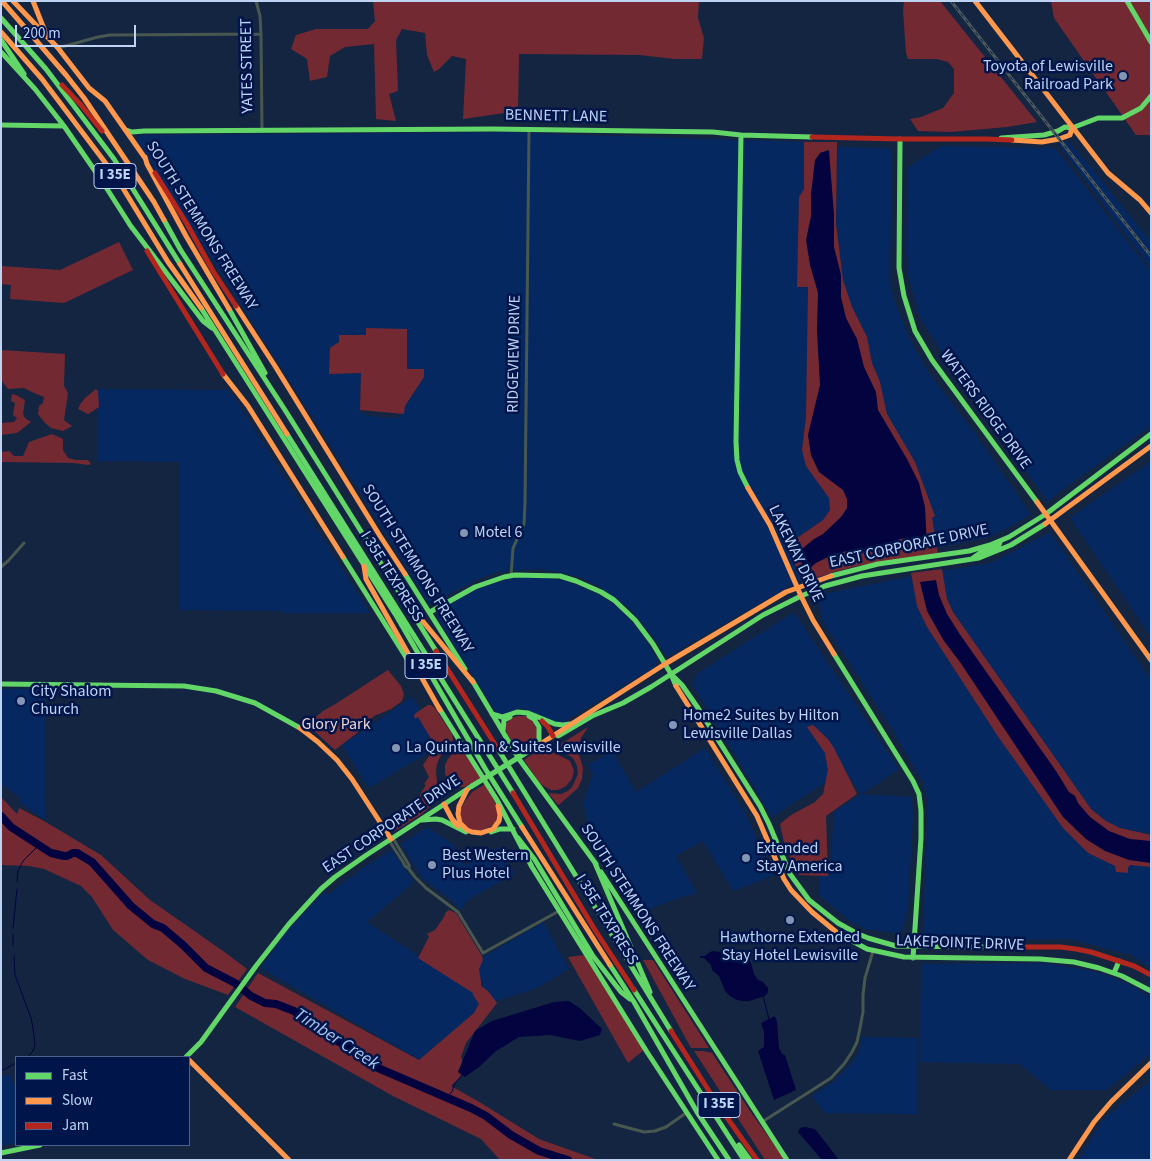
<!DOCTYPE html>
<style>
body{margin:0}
#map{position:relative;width:1152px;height:1161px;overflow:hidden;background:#142541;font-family:"Source Sans 3",sans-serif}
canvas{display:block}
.frame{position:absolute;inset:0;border:2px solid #bfd3f5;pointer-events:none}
.legend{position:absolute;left:15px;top:1056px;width:175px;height:90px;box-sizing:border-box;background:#001549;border:1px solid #4c618e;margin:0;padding:6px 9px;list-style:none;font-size:15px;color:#bfd3f5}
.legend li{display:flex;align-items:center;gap:10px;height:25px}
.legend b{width:25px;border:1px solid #4c618e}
.scale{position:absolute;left:15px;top:25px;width:121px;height:22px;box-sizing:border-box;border:2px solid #bfd3f5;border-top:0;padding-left:6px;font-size:15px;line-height:18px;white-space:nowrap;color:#bfd3f5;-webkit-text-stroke:4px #001549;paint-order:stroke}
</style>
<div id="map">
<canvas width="1152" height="1161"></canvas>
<div class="frame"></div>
<ul class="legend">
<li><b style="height:6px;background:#63d668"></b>Fast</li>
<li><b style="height:6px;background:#ff974d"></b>Slow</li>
<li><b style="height:6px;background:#b3261e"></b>Jam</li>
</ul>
<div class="scale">200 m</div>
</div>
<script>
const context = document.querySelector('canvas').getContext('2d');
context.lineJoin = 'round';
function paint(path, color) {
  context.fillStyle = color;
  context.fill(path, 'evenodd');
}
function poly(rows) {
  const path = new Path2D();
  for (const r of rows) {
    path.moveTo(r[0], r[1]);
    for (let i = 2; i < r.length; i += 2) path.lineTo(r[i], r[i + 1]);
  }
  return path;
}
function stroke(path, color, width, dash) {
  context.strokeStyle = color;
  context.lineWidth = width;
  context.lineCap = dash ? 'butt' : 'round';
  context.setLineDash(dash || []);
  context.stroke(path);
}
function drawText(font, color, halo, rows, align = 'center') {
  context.font = font + ' "Source Sans 3",sans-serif';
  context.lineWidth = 5;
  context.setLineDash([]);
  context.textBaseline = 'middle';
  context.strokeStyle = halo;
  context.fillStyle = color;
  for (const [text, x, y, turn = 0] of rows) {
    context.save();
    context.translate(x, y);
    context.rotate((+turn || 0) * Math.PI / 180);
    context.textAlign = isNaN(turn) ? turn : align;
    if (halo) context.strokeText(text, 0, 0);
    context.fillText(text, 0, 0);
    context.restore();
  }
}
const built = poly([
 [516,132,550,134,804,142,804,190,799,197,797,286,808,287,806,417,802,450,823,490,829,498,830,511,823,520,797,538,788,548,802,581,788,587,667,657,661,647,631,610,597,585,576,576,557,572,538,569,498,572,481,578,429,604,326,438,137,142,137,137,141,135],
 [366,329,407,369,424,377,405,406,403,414,397,418,374,417,363,414,360,410,361,373,330,374,330,348,339,342,366,335],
 [1068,141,1089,165,1151,242,1151,268,1058,144],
 [941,146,1055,148,1151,272,1151,426,1059,492,1048,502,955,372,920,318,909,279,906,251,908,167],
 [838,147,888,148,892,151,890,281,895,303,911,341,928,372,971,428,1031,514,1016,524,989,537,937,548,932,518,935,516,915,462,887,414,880,382,872,363,867,337,852,307,843,280,836,224],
 [97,389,227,390,233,395,370,613,283,613,282,611,180,610,180,462,97,461],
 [1151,461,1151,637,1070,518],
 [1050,532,1151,680,1151,834,1120,828,1106,821,1091,809,953,612,947,599,942,571,991,563],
 [912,576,917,606,927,627,999,738,1063,828,1089,853,1115,866,1128,868,1130,865,1151,867,1151,968,1131,955,1070,939,931,941,923,932,928,802,923,782,890,726,823,622,818,599,824,594],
 [526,577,547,578,566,581,597,594,614,604,635,625,646,641,657,659,656,666,564,722,556,722,521,708,513,710,503,715,497,714,438,619,437,613,470,592,494,583,511,579],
 [794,612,899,769,862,794,912,797,913,816,908,907,903,929,899,933,868,930,851,922,819,895,820,876,830,876,834,812,861,794,845,770,772,817,694,687,694,680,698,673],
 [1,689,46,689,45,820,19,802,19,797,1,784],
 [412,697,443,744,369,788,342,745],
 [705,748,745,812,773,876,733,891,703,841,676,856,697,893,673,900,645,911,593,837,587,818,583,804,593,774,588,765,612,751,636,792],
 [427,827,454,845,464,861,463,866,498,847,515,874,476,895,465,903,461,910,450,899,423,879,401,844],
 [392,850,414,882,367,922,476,994,479,1005,474,1016,419,1060,261,968,284,934,321,895,325,892,328,895,346,880,356,875,358,871],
 [543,922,569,969,535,989,492,1002,476,977,478,960],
 [1046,963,1087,970,1107,975,1136,988,1151,998,1151,1053,1107,1090,1051,1090,1020,1064,920,1062,921,964],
 [862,1037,917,1038,917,1114,825,1113,812,1096,833,1082,849,1066,858,1054,861,1045],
 [10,1074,16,1090,16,1143,1,1146,1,1077],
 [1151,1080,1151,1160,1079,1160,1103,1120]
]);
const green = poly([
 [373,1,699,1,698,18,704,38,702,59,675,59,639,55,519,54,518,111,463,119,466,59,452,56,439,69,434,72,427,55,425,33,402,29,396,40,398,91,389,94,396,121,376,119,374,44,345,47,330,56,327,77,310,81,307,59,291,49,296,35,316,29,368,29,375,21],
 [904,1,940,1,1037,122,1007,127,951,132,918,131,910,119,921,117,943,108,954,93,954,69,948,62,937,59,908,59,906,53,903,11],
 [1051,1,1151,1,1151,135,1136,135,1054,18],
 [804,142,837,142,836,224,843,280,852,307,867,337,872,363,880,382,887,414,915,462,935,516,932,518,938,553,857,566,828,574,806,581,802,581,788,548,797,538,823,520,830,510,829,498,806,466,802,450,806,417,808,287,797,287,799,197,804,189],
 [119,242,133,270,64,303,10,299,11,285,1,284,1,266,60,270],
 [366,328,407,329,407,369,424,369,424,377,405,406,404,414,360,410,361,373,329,374,330,348,339,342,339,335,366,335],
 [1,350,65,354,64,386,68,393,64,420,72,426,63,431,51,428,45,423,38,414,39,406,43,403,44,397,34,393,24,388,8,389,1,380],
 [96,389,98,391,99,407,88,414,78,409,81,403,85,398],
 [12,394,16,395,25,400,23,414,25,418,31,422,17,433,1,435,1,423,14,422,17,418,13,415,15,403,11,401],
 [52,434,63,439,63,450,68,458,76,460,88,460,91,464,88,465,73,463,1,462,1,452,9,451,14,456,23,456,29,442],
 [942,569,947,599,953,612,1091,809,1106,821,1120,828,1151,835,1151,867,1130,865,1128,868,1128,873,1116,872,1115,866,1088,853,1063,828,999,738,927,627,917,606,911,573],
 [388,670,401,686,404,694,402,701,391,709,374,716,362,729,335,750,312,729,309,725,311,721,323,711,337,703],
 [428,705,431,705,435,708,452,734,453,739,451,744,441,755,437,764,436,771,438,794,436,801,422,814,395,831,390,830,383,821,384,820,392,828,403,821,402,818,413,809,412,807,409,808,408,807,410,803,414,805,426,785,424,784,429,777,423,765,431,753,432,747,431,744,433,742,418,717,415,719,414,715,416,713],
 [518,716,526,716,533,722,537,730,537,740,533,746,520,753,507,734,506,729,506,724,511,718],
 [813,725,828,739,834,748,857,794,826,816,828,876,799,875,785,847,780,824,791,815,815,802,823,794,828,770,825,753,807,727],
 [588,727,581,738,578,751,583,768,582,779,578,788,560,804,558,805,548,793,561,794,568,791,572,787,578,774,577,766,573,758,556,747],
 [538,750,549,750,570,761,574,770,572,779,566,786,558,790,551,790,542,785,539,782,524,760],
 [460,751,464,752,481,778,466,787,459,787,453,784,449,780,445,774,445,765,448,759,452,754],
 [485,784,493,798,499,811,497,821,493,825,484,830,478,831,468,830,463,825,461,819,460,812,463,804,472,792],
 [1,797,17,814,19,808,44,821,101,855,150,900,223,951,247,969,228,995,185,979,148,960,113,930,92,897,81,886,44,869,29,866,1,865],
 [449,910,456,913,482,956,483,960,479,969,481,982,481,986,488,991,497,1003,466,1043,461,1057,464,1066,460,1077,451,1086,481,1103,539,1139,598,1160,500,1160,481,1139,393,1096,235,1007,258,973,419,1060,474,1013,479,1004,473,995,473,993,418,958,429,937,427,934,435,930,444,917,446,912],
 [584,955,644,1050,628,1063,568,957],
 [643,960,653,960,709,1048,691,1048],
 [694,1051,703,1051,712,1053,750,1111,785,1160,765,1160]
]);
const water = poly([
 [829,150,834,215,834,247,841,275,841,297,846,318,857,339,864,367,876,392,878,410,907,459,919,483,925,507,927,547,919,549,909,538,900,539,886,546,865,552,847,551,834,554,816,563,810,568,803,570,801,560,802,549,814,539,823,534,841,517,847,508,847,499,843,490,819,472,811,455,808,435,820,385,817,331,818,293,810,265,806,240,811,216,811,194,815,160,820,153],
 [936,580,939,595,947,614,961,636,1056,771,1069,792,1075,796,1078,803,1090,817,1109,831,1130,839,1151,841,1151,863,1129,860,1105,851,1086,839,1063,817,960,662,944,641,927,611,920,582],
 [713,951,720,952,725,956,730,957,738,957,747,959,751,963,754,974,757,979,763,982,768,988,768,992,765,996,749,1001,743,1001,737,1000,730,996,725,991,719,976,712,970,711,965,704,958,700,958,700,956,705,956,710,952],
 [569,1001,581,1009,602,1029,600,1035,580,1041,550,1035,519,1037,496,1051,479,1067,465,1077,458,1072,475,1031,492,1021,554,1002],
 [775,1016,777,1022,779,1048,782,1054,785,1055,796,1090,774,1100,758,1051,764,1047,764,1032,761,1023],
 [805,1127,815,1129,839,1160,822,1160,798,1132,800,1128]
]);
const stream = poly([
 [17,882,18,871,23,861,39,845],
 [13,928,17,889],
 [13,934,13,945],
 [14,956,15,975,31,1018,33,1028,35,1045,33,1051,28,1057],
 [763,996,769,1019],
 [1,1071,16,1063],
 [446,1097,452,1092,454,1085,462,1075]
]);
const river = poly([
 [1,816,11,827,51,853,64,856,67,856,73,853,77,853,92,862,131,906,153,924,163,928,183,945,206,968,235,983,251,996,265,1003,276,1004,294,1011,325,1034,341,1043,378,1068,471,1108,486,1116,511,1135,539,1151,568,1160]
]);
const street = poly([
 [256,1,260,16,261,34,262,130],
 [58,48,98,37,110,35,261,34],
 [1,567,8,561,24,543],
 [511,576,513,548,524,524,525,504,529,130],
 [391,839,390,842,403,862,405,866,409,869,415,877,426,888,458,912,483,953,559,911],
 [391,839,394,840,409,865,409,868],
 [762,1122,831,1078,844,1064,852,1052,857,1042,860,1028,863,1012,863,995,865,978,873,951],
 [614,1124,644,1132,655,1131,666,1127,686,1113]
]);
const fast = poly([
 [1127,1,1151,42],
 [1,18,46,69,114,159,180,264],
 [1,40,24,74],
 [1,52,35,89,64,126,102,181,132,228],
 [1,125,64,126],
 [126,130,132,132,144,131,493,129,713,132,741,135,812,137],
 [741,135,736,442,737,460,740,472,748,488],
 [1001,138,1044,135,1058,131,1065,127,1072,128,1098,118,1122,118,1141,108,1151,96],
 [900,139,899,268,904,296,915,331,932,360,1037,502],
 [164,220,180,249,285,410,436,651],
 [130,225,203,321,212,328],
 [201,308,397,617,486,770,522,827],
 [229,309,265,373],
 [287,434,513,793],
 [343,557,414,670],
 [973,558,980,553,999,545,1000,542],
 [405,574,465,669],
 [831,576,878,564,969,551,990,545,1009,537,1046,514,1151,434],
 [430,612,475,587,504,577,515,575,560,576,576,581,601,592,614,600,635,620,653,644,671,674,676,686],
 [834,654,913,781,919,794,921,811,921,838,913,958],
 [674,677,682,685,698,708,760,806,769,824,790,874,809,900,838,923,856,933,868,938,896,946,988,947],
 [472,680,519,759,596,864],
 [1,684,184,686,216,691,255,703,300,728],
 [439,708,497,800,532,867,647,1052,718,1160],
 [492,714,502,717,517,712,528,713,555,724,563,725,570,724],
 [529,716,534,719,539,727,539,740,535,748],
 [503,731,504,720,510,717],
 [558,736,592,716,623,703,651,687,763,615,801,596,825,586,862,576,979,558,1011,545,1045,524],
 [498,749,671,1031],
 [422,820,436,819,442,820,466,832],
 [491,832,500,829,513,829],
 [518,838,535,860,593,956,621,992,630,999],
 [595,863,650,992],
 [601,872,787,1160],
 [835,931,841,935,867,949,904,957,1040,959,1074,962,1099,968,1122,976,1151,991],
 [610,965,634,1002,697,1112,729,1160],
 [1114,973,1119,961],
 [634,990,744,1160],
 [186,1057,201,1042,256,966,289,924,321,889,335,877,365,856,472,786],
 [739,1145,750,1160],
 [1,1153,40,1145]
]);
const slow = poly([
 [2,1,66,75,84,98,154,202,164,220],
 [13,1,58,48,89,88,105,101,145,158],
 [33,1,46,34],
 [975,1,1108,173,1140,200,1151,213],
 [1,32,42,79,104,161,121,185,168,262,201,308],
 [1012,140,1042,142,1059,139,1070,135,1072,128],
 [145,157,147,164,186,236,229,309],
 [180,264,287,434],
 [236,306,275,366,380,536,405,574],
 [223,374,248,406,343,557],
 [748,488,770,525,801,596,813,620,834,654],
 [1037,502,1151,660],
 [1045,524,1151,446],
 [364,566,366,579,440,710],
 [411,607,473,682],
 [676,686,757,816,784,879,791,890,812,912,835,931],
 [300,728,318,742,337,760,352,779,391,839],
 [534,748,665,664,786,592,831,576],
 [467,790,459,806,458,814,460,823,467,830,472,832,481,833,493,829,499,821,500,815,498,806],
 [444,804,452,819,458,826],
 [522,827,610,965],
 [189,1060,289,1160],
 [1069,1160,1094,1122,1111,1102,1151,1063]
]);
const jam = poly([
 [62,85,81,105,102,131],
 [812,137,900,139,986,139,1012,140],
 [155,173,187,224,213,271,236,306],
 [147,251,223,374],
 [436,651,498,749],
 [542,721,548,727,553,736],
 [513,793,595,930,634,990],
 [988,947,1060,947,1076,949,1091,952,1134,966,1151,975],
 [671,1031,716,1102,757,1160]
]);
const rail = poly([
 [951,1,1151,256]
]);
const fastBridge = poly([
 [472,786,534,748]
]);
const markers = [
 [1123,76,5,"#8396b6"],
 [464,533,5,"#8396b6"],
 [21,701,5,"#8396b6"],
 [673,725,5,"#8396b6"],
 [396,748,5,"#8396b6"],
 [746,858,5,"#8396b6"],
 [432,865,5,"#8396b6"],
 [790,920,5,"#8396b6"]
];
const shields = [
 [115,176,42],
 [426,666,42],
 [719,1105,42]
];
const shieldNames = [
 ["I 35E",115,176],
 ["I 35E",426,666],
 ["I 35E",719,1105]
];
const streetNames = [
 ["YATES STREET",248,66,-91],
 ["BENNETT LANE",556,117,1],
 ["SOUTH STEMMONS FREEWAY",201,226,58],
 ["RIDGEVIEW DRIVE",515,354,-89],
 ["WATERS RIDGE DRIVE",985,410,54],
 ["EAST CORPORATE DRIVE",909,547,-12],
 ["LAKEWAY DRIVE",795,554,64],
 ["SOUTH STEMMONS FREEWAY",417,569,58],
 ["I 35E TEXPRESS",391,577,58],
 ["EAST CORPORATE DRIVE",392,825,-34],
 ["SOUTH STEMMONS FREEWAY",637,908,57],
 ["I 35E TEXPRESS",606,920,58],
 ["LAKEPOINTE DRIVE",960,944,2]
];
const poiNames = [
 ["Toyota of Lewisville",1113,67,"right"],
 ["Railroad Park",1113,85,"right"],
 ["Motel 6",474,533],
 ["City Shalom",31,692],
 ["Church",31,710],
 ["Home2 Suites by Hilton",683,716],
 ["Lewisville Dallas",683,734],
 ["La Quinta Inn & Suites Lewisville",406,748],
 ["Extended",756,849],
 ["Stay America",756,867],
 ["Best Western",442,856],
 ["Plus Hotel",442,874],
 ["Hawthorne Extended",790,938,"center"],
 ["Stay Hotel Lewisville",790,956,"center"]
];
const parkNames = [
 ["Glory Park",336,725]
];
const waterNames = [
 ["Timber Creek",336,1040,33]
];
paint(built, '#062860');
paint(green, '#732932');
paint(water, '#02033f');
stroke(stream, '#02033f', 1);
stroke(river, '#02033f', 8);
stroke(street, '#485850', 3);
stroke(fast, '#63d668', 5);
stroke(slow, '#ff974d', 5);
stroke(jam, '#b3261e', 5);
stroke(rail, '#4d5a5c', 3);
stroke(rail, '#001549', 1, [4]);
stroke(fastBridge, '#63d668', 5);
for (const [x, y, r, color] of markers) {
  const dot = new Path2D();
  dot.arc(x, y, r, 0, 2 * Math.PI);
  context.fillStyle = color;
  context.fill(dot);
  stroke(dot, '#001549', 2);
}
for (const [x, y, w] of shields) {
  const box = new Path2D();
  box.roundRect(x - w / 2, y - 12.5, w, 25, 4);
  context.fillStyle = '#001549';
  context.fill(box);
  stroke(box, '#bfd3f5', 1);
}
drawText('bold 15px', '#bfd3f5', null, shieldNames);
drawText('16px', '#bfd3f5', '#001549', streetNames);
drawText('16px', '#bfd3f5', '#001549', poiNames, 'left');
drawText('16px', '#f2d2d1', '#001549', parkNames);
drawText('italic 18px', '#a9c6f4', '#001549', waterNames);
</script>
